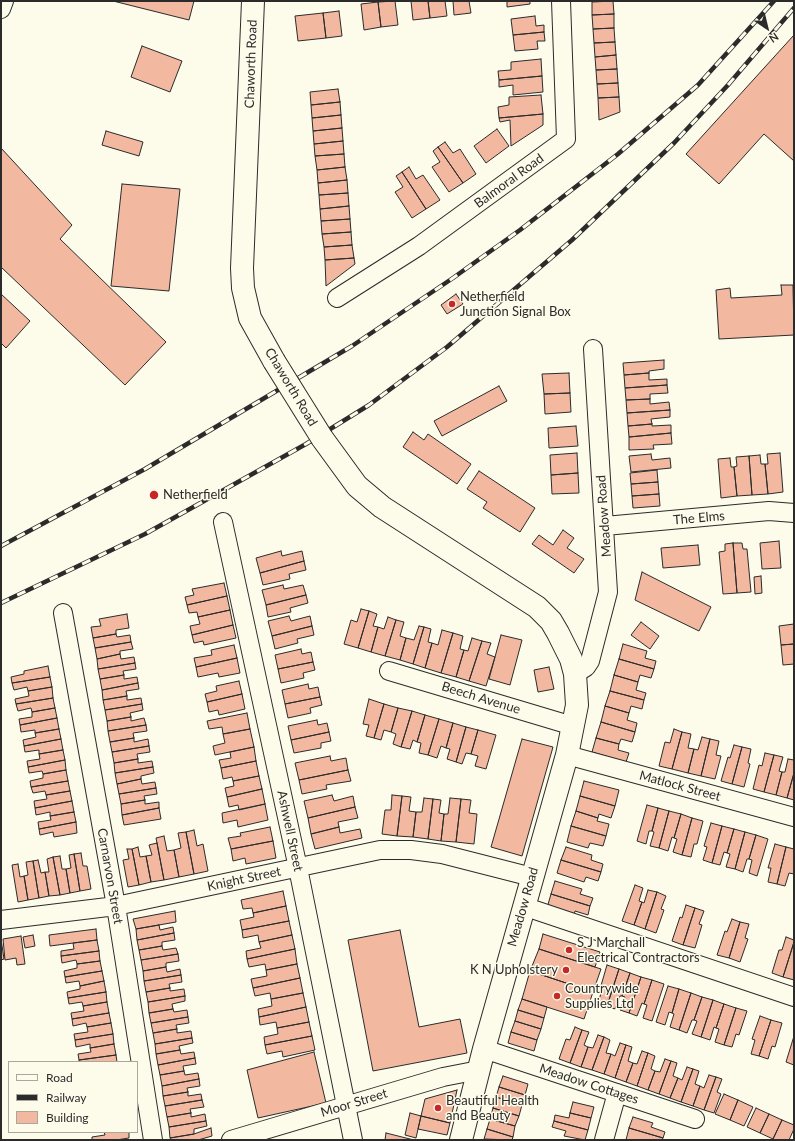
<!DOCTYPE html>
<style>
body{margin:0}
#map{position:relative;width:795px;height:1141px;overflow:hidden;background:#fdfbea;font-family:Lato,sans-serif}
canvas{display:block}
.frame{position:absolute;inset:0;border:2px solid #2b2b2b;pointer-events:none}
.legend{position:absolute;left:8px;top:1061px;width:130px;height:72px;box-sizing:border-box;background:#fdfbea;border:1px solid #a9a89e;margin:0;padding:5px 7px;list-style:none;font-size:12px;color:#2b2b2b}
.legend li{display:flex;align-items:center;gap:8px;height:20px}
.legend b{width:20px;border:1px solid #a9a89e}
.north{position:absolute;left:747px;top:8px;width:40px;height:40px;-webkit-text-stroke:3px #fdfbea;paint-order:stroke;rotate:145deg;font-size:11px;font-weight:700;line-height:16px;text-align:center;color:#2b2b2b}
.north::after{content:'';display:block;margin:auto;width:14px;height:18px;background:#2b2b2b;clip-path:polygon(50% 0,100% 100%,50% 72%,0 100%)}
</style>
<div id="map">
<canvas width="795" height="1141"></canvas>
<div class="frame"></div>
<ul class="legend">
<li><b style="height:5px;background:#fdfbea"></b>Road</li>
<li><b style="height:5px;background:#2b2b2b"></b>Railway</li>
<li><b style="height:11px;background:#f2b8a0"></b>Building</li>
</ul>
<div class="north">N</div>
</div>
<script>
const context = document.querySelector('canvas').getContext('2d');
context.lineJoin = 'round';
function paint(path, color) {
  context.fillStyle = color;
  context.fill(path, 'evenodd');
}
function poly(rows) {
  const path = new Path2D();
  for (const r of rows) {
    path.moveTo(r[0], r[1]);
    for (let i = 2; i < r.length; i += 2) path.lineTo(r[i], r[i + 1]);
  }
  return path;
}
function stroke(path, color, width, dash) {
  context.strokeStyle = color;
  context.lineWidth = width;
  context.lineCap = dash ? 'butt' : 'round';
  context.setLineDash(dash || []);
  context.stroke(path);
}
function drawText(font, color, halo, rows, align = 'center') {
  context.font = font + ' Lato,sans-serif';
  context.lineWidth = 3;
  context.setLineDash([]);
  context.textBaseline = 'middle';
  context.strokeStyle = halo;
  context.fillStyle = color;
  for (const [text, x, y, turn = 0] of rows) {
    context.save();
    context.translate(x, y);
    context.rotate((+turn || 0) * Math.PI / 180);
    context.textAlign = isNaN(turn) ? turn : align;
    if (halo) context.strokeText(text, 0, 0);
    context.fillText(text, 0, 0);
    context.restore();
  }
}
const building = poly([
 [113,1,194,1,189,20,113,1],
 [395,1,398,25,381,27,378,2,395,1],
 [411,1,428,1,430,18,413,20,411,1],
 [428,1,445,1,447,16,430,18,428,1],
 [453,1,469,1,471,13,454,15,453,1],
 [507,1,530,1,530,4,507,7,507,1],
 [613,1,614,14,592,15,592,2,613,1],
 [378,2,381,27,364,30,361,4,378,2],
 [339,11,342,36,326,38,323,13,339,11],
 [323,13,326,38,298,41,295,16,323,13],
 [614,14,614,28,593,29,592,15,614,14],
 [535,16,536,26,544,25,544,32,513,35,511,19,535,16],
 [614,28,615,42,594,43,593,29,614,28],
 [544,32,545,41,537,41,538,49,515,51,513,35,544,32],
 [794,35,794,161,764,134,719,184,686,154,794,35],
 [615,42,616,55,595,57,594,43,615,42],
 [142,46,182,61,170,92,131,77,142,46],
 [616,55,617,69,596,70,595,57,616,55],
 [541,59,542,76,499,80,498,71,511,70,511,62,541,59],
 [617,69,618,83,597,84,596,70,617,69],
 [542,76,543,92,513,95,513,85,499,87,499,80,542,76],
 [618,83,619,97,598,98,597,84,618,83],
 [338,89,340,102,311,105,310,92,338,89],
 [541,95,543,114,499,118,498,107,509,105,509,97,541,95],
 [619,97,620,112,599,120,598,98,619,97],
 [340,102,341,115,312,118,311,105,340,102],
 [543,114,543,125,511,146,510,120,500,122,499,118,543,114],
 [341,115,342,128,313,131,312,118,341,115],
 [342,128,343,141,314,144,313,131,342,128],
 [497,129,509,146,486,163,474,146,497,129],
 [106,131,143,142,139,156,102,145,106,131],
 [343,141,344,154,315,156,314,144,343,141],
 [445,142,453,153,460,149,476,174,463,183,438,147,445,142],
 [438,147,463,183,449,192,432,167,440,162,433,151,438,147],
 [1,148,72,225,60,239,166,342,125,385,1,267,1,148],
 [344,154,345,167,317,170,315,156,344,154],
 [345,167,347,180,318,183,317,170,345,167],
 [409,167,416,179,423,175,440,200,426,209,402,172,409,167],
 [402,172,426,209,412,218,395,192,403,187,396,176,402,172],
 [347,180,348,193,319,195,318,183,347,180],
 [122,184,180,189,169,291,111,286,122,184],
 [348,193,349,206,320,209,319,195,348,193],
 [349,206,350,219,321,221,320,209,349,206],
 [350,219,351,232,322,234,321,221,350,219],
 [351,232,352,245,324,247,322,234,351,232],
 [352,245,354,258,325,260,324,247,352,245],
 [354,258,355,264,326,286,325,260,354,258],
 [781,285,793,285,794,335,719,339,716,290,730,288,731,298,782,295,781,285],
 [1,294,30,321,6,348,1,343,1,294],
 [456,294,463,304,447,314,441,305,456,294],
 [664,360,664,369,649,371,649,373,624,375,623,363,664,360],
 [569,373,570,393,544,394,542,374,569,373],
 [649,373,649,380,667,379,667,385,625,388,624,375,649,373],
 [667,385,668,393,650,394,650,399,626,400,625,388,667,385],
 [499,386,507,401,442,436,434,421,499,386],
 [570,393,571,412,545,414,544,394,570,393],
 [650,399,650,404,669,402,670,410,627,413,626,400,650,399],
 [670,410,670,417,651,419,652,424,628,426,627,413,670,410],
 [652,424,652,426,671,425,671,433,629,437,628,426,652,424],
 [576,426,578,446,549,448,548,428,576,426],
 [413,432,424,440,428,434,471,464,457,484,403,447,413,432],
 [671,433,672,444,653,445,654,449,629,450,629,437,671,433],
 [577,453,578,473,551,475,550,455,577,453],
 [780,453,783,492,768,494,765,464,768,464,767,454,780,453],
 [651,454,652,460,670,458,671,468,631,472,629,456,651,454],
 [760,455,761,464,765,464,768,494,752,495,749,456,760,455],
 [749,456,752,495,737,496,734,467,737,466,736,457,749,456],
 [730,458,731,467,734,467,737,496,721,498,718,459,730,458],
 [657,470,658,482,631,484,630,473,657,470],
 [479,471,535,508,520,532,483,508,487,502,467,489,479,471],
 [578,473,579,493,552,494,551,475,578,473],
 [658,482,659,494,632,496,631,484,658,482],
 [659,494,660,506,633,508,632,496,659,494],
 [563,530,574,538,567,548,584,559,574,573,532,544,539,535,553,545,563,530],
 [779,541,781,568,762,569,760,543,779,541],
 [733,543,737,593,723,594,719,552,725,551,725,544,733,543],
 [733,543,742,543,743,549,747,549,751,592,737,593,733,543],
 [698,545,700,565,663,568,661,548,698,545],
 [281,551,282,556,302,551,304,561,260,573,256,558,281,551],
 [304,561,306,570,289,574,290,579,263,585,260,573,304,561],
 [642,572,711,607,699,631,635,600,642,572],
 [761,576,762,593,755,594,754,577,761,576],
 [224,583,227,596,187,605,185,597,194,595,192,589,224,583],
 [283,585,284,589,303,585,306,595,266,605,262,590,283,585],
 [306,595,308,603,290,608,291,612,268,617,266,605,306,595],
 [227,596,230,610,198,617,197,612,189,613,187,605,227,596],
 [361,609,369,611,358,648,344,644,351,620,357,622,361,609],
 [230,610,233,625,192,635,190,626,200,624,198,617,230,610],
 [369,611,377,614,373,626,378,627,371,652,358,648,369,611],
 [127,614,129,628,116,630,116,634,93,638,91,627,101,626,99,619,127,614],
 [289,616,291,621,310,616,312,626,272,636,268,621,289,616],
 [388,617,396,620,385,656,371,652,378,627,384,629,388,617],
 [396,620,404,622,400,636,406,638,400,660,385,656,396,620],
 [641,622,659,636,650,649,631,635,641,622],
 [794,624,794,644,781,645,779,626,794,624],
 [233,625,236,638,204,645,203,641,194,643,192,635,233,625],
 [312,626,314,635,297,639,298,643,275,649,272,636,312,626],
 [419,626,424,627,413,664,400,660,406,638,414,640,419,626],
 [424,627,431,629,428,642,432,643,425,668,413,664,424,627],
 [442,630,453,633,441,673,425,668,432,643,438,645,442,630],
 [453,633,463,636,460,649,464,650,456,677,441,673,453,633],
 [116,634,117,637,130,635,131,642,95,648,93,638,116,634],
 [501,635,522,640,510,685,489,679,501,635],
 [472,638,482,641,469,681,456,677,464,650,468,651,472,638],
 [482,641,491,643,487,654,495,657,486,686,469,681,482,641],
 [131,642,133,649,120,651,120,654,97,659,95,648,131,642],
 [623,644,647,651,645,658,656,661,654,669,619,659,623,644],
 [794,644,794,664,783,665,781,645,794,644],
 [234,645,237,658,196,667,194,658,212,655,211,650,234,645],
 [301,649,302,654,311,652,313,662,278,669,275,655,301,649],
 [120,654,121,659,134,657,135,663,98,669,97,659,120,654],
 [237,658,240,673,219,677,218,673,198,677,196,667,237,658],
 [619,659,654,669,651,678,640,675,638,682,614,675,619,659],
 [313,662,315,670,303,673,304,678,281,683,278,669,313,662],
 [135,663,136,669,123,671,124,675,100,679,98,669,135,663],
 [48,666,50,677,12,683,11,677,24,674,24,671,48,666],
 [549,667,554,689,538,692,534,670,549,667],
 [124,675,124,679,137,677,138,683,102,690,100,679,124,675],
 [614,675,638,682,636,690,646,693,644,700,610,691,614,675],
 [50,677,52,687,28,691,27,687,14,690,12,683,50,677],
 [239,681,242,694,207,702,205,694,217,691,216,686,239,681],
 [138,683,139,689,126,691,127,696,103,700,102,690,138,683],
 [308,684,309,689,318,687,320,697,285,704,282,690,308,684],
 [52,687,53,698,16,704,15,699,29,696,28,691,52,687],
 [610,691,644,700,642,709,631,706,629,713,605,706,610,691],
 [242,694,245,709,219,715,218,710,209,712,207,702,242,694],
 [127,696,127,700,141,698,142,704,105,710,103,700,127,696],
 [320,697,322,705,310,708,311,713,288,718,285,704,320,697],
 [53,698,55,708,32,712,31,708,18,711,16,704,53,698],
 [369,699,384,704,374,738,366,736,369,725,363,724,369,699],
 [142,704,143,710,130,713,131,717,107,721,105,710,142,704],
 [384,704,398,708,391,732,384,730,381,740,374,738,384,704],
 [605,706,629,713,627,720,637,723,635,732,601,722,605,706],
 [55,708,57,718,20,725,19,719,32,717,32,712,55,708],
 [398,708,412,711,401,747,393,744,396,734,391,732,398,708],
 [412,711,425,715,417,742,413,740,410,749,401,747,412,711],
 [247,713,250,729,223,734,222,727,209,729,207,721,247,713],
 [425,715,439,719,428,755,419,753,421,743,417,742,425,715],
 [131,717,131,721,144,718,146,725,108,731,107,721,131,717],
 [57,718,59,729,35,733,35,730,21,732,20,725,57,718],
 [439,719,453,723,446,748,441,746,437,758,428,755,439,719],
 [317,720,318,725,327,723,329,732,291,740,288,726,317,720],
 [601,722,635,732,632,742,621,739,619,744,596,738,601,722],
 [453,723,466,727,456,762,447,759,450,749,446,748,453,723],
 [146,725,147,731,133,733,134,738,110,742,108,731,146,725],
 [466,727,478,730,471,754,466,753,462,764,456,762,466,727],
 [59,729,61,739,24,746,23,740,36,737,35,733,59,729],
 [250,729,254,747,215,755,213,746,225,743,223,734,250,729],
 [674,729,682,732,672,769,659,766,665,742,670,743,674,729],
 [478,730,496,735,486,769,475,766,478,756,471,754,478,730],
 [329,732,331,741,321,743,321,748,294,753,291,740,329,732],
 [682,732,691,734,688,748,694,749,688,773,672,769,682,732],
 [702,737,710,739,701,776,688,773,694,749,698,750,702,737],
 [134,738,134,742,148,739,149,746,112,752,110,742,134,738],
 [596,738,619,744,618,750,629,753,626,762,592,752,596,738],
 [61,739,63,750,39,754,39,750,25,752,24,746,61,739],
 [522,739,553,747,522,856,491,847,522,739],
 [710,739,719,741,716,755,721,756,715,779,701,776,710,739],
 [734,745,742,747,732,784,721,781,728,757,730,758,734,745],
 [149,746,150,752,137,754,138,759,114,763,112,752,149,746],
 [254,747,256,761,221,768,219,760,231,758,230,752,254,747],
 [742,747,751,749,748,763,750,764,744,787,732,784,742,747],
 [63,750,65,760,28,767,27,761,40,759,39,754,63,750],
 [765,753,774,755,764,792,753,789,759,765,762,766,765,753],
 [774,755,783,757,779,771,782,772,776,795,764,792,774,755],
 [330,756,331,761,346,758,348,770,299,780,295,763,330,756],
 [138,759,138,763,152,761,153,767,115,773,114,763,138,759],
 [788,759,794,760,794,773,787,798,776,795,782,772,785,772,788,759],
 [65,760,66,770,43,774,42,771,29,773,28,767,65,760],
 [256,761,259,776,233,781,232,777,223,779,221,768,256,761],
 [153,767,154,773,141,776,141,779,117,784,115,773,153,767],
 [66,770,68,781,31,787,30,781,43,778,43,774,66,770],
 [348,770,351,781,326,785,327,789,302,794,299,780,348,770],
 [794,773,794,800,787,798,794,773],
 [259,776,262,789,227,797,225,788,234,786,233,781,259,776],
 [141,779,142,784,155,782,156,788,119,794,117,784,141,779],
 [68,781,70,791,46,795,45,791,33,793,31,787,68,781],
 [584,781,619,790,615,806,580,796,584,781],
 [156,788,157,794,144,796,145,800,121,804,119,794,156,788],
 [262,789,265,804,239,810,238,805,229,807,227,797,262,789],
 [70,791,72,801,35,808,34,801,47,799,46,795,70,791],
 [332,795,334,801,353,796,355,807,308,818,304,801,332,795],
 [392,795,402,796,397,836,382,834,385,810,391,810,392,795],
 [402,796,411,797,409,811,416,812,413,837,397,836,402,796],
 [580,796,615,806,611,818,599,814,598,818,576,811,580,796],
 [424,798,433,799,428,839,413,837,416,812,422,812,424,798],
 [450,798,461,799,456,842,441,841,444,814,448,814,450,798],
 [433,799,441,800,439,813,444,814,441,841,428,839,433,799],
 [461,799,471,800,469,813,477,814,474,844,456,842,461,799],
 [145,800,145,804,159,802,159,808,122,815,121,804,145,800],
 [72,801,74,812,50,816,50,812,36,815,35,808,72,801],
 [265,804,268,820,238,827,237,820,223,823,222,813,265,804],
 [647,805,658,808,652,831,649,831,646,844,637,841,647,805],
 [355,807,358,818,338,822,339,827,311,834,308,818,355,807],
 [159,808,161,819,124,825,122,815,159,808],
 [658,808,669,811,659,848,650,846,654,832,652,831,658,808],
 [576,811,598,818,597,821,609,824,606,836,571,826,576,811],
 [669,811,681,814,674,838,672,837,668,851,659,848,669,811],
 [74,812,76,822,39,829,38,822,51,820,50,816,74,812],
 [681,814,692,818,682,855,673,852,677,839,674,838,681,814],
 [692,818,703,821,697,844,694,844,691,857,682,855,692,818],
 [76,822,77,833,54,837,53,832,40,835,39,829,76,822],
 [711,823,722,826,712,863,703,860,707,847,704,846,711,823],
 [571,826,606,836,603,846,590,843,588,848,567,842,571,826],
 [722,826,734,829,727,853,724,852,720,865,712,863,722,826],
 [270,827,273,841,231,849,228,838,241,836,240,833,270,827],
 [339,827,340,833,360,829,362,838,315,849,311,834,339,827],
 [734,829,745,832,735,869,726,867,730,854,727,853,734,829],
 [194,830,197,846,203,844,208,871,194,874,186,832,194,830],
 [186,832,194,874,179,877,174,850,181,848,178,833,186,832],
 [745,832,756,835,749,859,747,859,743,872,735,869,745,832],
 [756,835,768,839,757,876,749,873,752,860,749,859,756,835],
 [164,836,167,851,174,850,179,877,164,880,156,838,164,836],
 [273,841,276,858,246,864,245,858,233,861,231,849,273,841],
 [157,843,164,880,151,882,146,856,152,855,149,845,157,843],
 [775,844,786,847,777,884,768,882,771,868,768,868,775,844],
 [138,847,140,857,146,856,151,882,139,885,132,849,138,847],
 [566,847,592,855,591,860,603,864,601,872,561,860,566,847],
 [786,847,794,849,794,874,789,873,785,886,777,884,786,847],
 [127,849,132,849,139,885,128,887,123,860,129,859,127,849],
 [81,853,83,866,87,866,91,889,80,891,74,854,81,853],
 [74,854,80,891,70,893,66,869,71,868,69,855,74,854],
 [60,856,62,869,66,869,70,893,60,895,53,857,60,856],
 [53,857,60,895,49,896,45,872,49,872,47,859,53,857],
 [38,860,41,873,45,872,49,896,39,898,33,861,38,860],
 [561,860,601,872,598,881,586,877,584,882,557,873,561,860],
 [33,861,39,898,28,900,24,876,28,875,26,862,33,861],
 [18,864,20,877,24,876,28,900,18,902,12,865,18,864],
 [555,881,582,889,580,894,593,898,590,906,551,894,555,881],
 [635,885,643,888,639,901,642,902,634,925,622,921,635,885],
 [648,890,657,892,645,929,634,925,642,902,644,903,648,890],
 [283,891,286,906,253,913,252,908,243,909,241,900,283,891],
 [657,892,666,896,661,909,664,910,656,933,645,929,657,892],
 [551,894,590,906,588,915,575,911,574,915,547,908,551,894],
 [686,905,695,908,683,945,672,941,680,917,682,918,686,905],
 [286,906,289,921,242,930,240,920,254,917,253,913,286,906],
 [695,908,704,911,699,924,702,925,695,948,683,945,695,908],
 [175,911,176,922,136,929,133,919,175,911],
 [732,919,740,922,729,958,717,955,725,931,727,932,732,919],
 [289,921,292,935,259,942,258,935,243,938,242,930,289,921],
 [740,922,749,924,745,938,748,939,740,962,729,958,740,922],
 [159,925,160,930,173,927,174,933,137,940,136,929,159,925],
 [96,929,97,940,50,946,49,935,96,929],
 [400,930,419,1027,460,1019,467,1053,373,1071,348,940,400,930],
 [174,933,175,940,162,942,162,946,139,950,137,940,174,933],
 [543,934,600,952,595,967,539,949,543,934],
 [33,935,35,946,25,948,23,937,33,935],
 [292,935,295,949,247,959,246,951,261,948,259,942,292,935],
 [21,936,25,964,17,965,16,958,5,960,3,939,21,936],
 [786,937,794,940,794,942,783,977,772,973,779,950,782,950,786,937],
 [1,939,4,959,1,960,1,939],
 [97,940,99,951,61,956,61,951,74,949,73,943,97,940],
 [794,942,794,980,783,977,794,942],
 [162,946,163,950,176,948,178,954,141,960,139,950,162,946],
 [295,949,297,964,266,970,265,964,249,967,247,959,295,949],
 [539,949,601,969,593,992,530,971,539,949],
 [99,951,100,961,77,964,76,960,62,963,61,956,99,951],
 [178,954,179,961,166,963,166,967,143,971,141,960,178,954],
 [100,961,102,971,65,977,64,971,77,968,77,964,100,961],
 [297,964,300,978,253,988,251,979,267,976,266,970,297,964],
 [607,965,619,969,607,1006,598,1003,602,990,600,989,607,965],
 [166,967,167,972,180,969,181,975,144,981,143,971,166,967],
 [619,969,630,973,622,996,620,996,615,1009,607,1006,619,969],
 [102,971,104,981,80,986,79,981,66,983,65,977,102,971],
 [530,971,593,992,584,1019,522,999,530,971],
 [630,973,641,977,629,1013,620,1010,625,997,622,996,630,973],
 [181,975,182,982,169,984,170,988,146,992,144,981,181,975],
 [641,977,652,980,644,1004,642,1003,637,1016,629,1013,641,977],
 [300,978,303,993,271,999,270,993,255,996,253,988,300,978],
 [652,980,664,984,652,1021,643,1018,647,1005,644,1004,652,980],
 [104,981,106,992,68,998,67,992,80,989,80,986,104,981],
 [668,986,679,989,672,1013,669,1012,665,1025,656,1022,668,986],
 [170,988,170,991,184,989,185,996,148,1002,146,992,170,988],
 [679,989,691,993,679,1030,670,1027,674,1014,672,1013,679,989],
 [106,992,107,1002,83,1006,82,1002,69,1004,68,998,106,992],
 [303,993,306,1007,259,1017,258,1009,272,1006,271,999,303,993],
 [691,993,702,997,694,1020,692,1020,687,1033,679,1030,691,993],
 [185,996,185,1001,172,1004,173,1009,149,1013,148,1002,185,996],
 [702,997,713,1000,701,1037,692,1034,697,1021,694,1020,702,997],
 [522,999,547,1007,544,1018,518,1010,522,999],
 [713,1000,724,1004,716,1028,714,1027,710,1040,701,1037,713,1000],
 [107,1002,109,1013,72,1019,71,1013,84,1011,83,1006,107,1002],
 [724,1004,736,1008,724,1045,715,1042,719,1029,716,1028,724,1004],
 [306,1007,309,1022,277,1028,276,1022,260,1025,259,1017,306,1007],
 [736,1008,747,1011,739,1035,736,1034,732,1047,724,1045,736,1008],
 [173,1009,174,1012,187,1010,188,1017,151,1023,149,1013,173,1009],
 [518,1010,544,1018,541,1029,515,1021,518,1010],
 [109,1013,111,1023,87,1027,86,1023,73,1026,72,1019,109,1013],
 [760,1016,771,1020,759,1056,751,1054,755,1040,752,1039,760,1016],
 [188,1017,189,1023,176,1025,177,1029,153,1033,151,1023,188,1017],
 [771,1020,782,1023,775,1047,772,1046,768,1059,759,1056,771,1020],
 [515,1021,541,1029,537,1040,511,1032,515,1021],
 [309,1022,312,1036,265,1045,264,1037,278,1034,277,1028,309,1022],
 [111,1023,113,1034,75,1040,74,1034,88,1032,87,1027,111,1023],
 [575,1027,582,1030,570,1063,559,1059,566,1039,570,1040,575,1027],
 [177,1029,177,1033,191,1031,192,1038,155,1044,153,1033,177,1029],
 [582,1030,589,1032,584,1045,588,1047,581,1067,570,1063,582,1030],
 [511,1032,537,1040,534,1051,508,1043,511,1032],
 [113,1034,114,1044,90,1048,90,1044,76,1047,75,1040,113,1034],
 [598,1035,604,1037,592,1070,581,1067,588,1047,593,1048,598,1035],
 [312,1036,315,1050,283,1057,282,1051,267,1054,265,1045,312,1036],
 [794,1036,794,1065,786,1062,794,1036],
 [604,1037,610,1040,606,1053,611,1054,604,1074,592,1070,604,1037],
 [192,1038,193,1043,179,1046,180,1050,156,1054,155,1044,192,1038],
 [620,1043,626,1045,615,1078,604,1074,611,1054,615,1056,620,1043],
 [114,1044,116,1055,79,1060,78,1054,91,1052,90,1048,114,1044],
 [626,1045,632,1047,628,1061,633,1063,626,1082,615,1078,626,1045],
 [180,1050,181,1054,194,1052,195,1058,158,1065,156,1054,180,1050],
 [642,1051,648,1053,637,1086,626,1082,633,1063,637,1064,642,1051],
 [314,1052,326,1103,258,1118,247,1070,314,1052],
 [648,1053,655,1056,651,1069,655,1071,648,1090,637,1086,648,1053],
 [116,1055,117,1062,79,1062,79,1060,116,1055],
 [195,1058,196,1064,183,1066,184,1071,160,1075,158,1065,195,1058],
 [665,1059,671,1061,659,1094,648,1090,655,1071,660,1072,665,1059],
 [671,1061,677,1063,673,1076,678,1078,670,1098,659,1094,671,1061],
 [687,1067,693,1069,681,1102,670,1098,678,1078,682,1080,687,1067],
 [693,1069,699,1071,695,1084,700,1086,693,1106,681,1102,693,1069],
 [184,1071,185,1075,198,1073,199,1079,162,1086,160,1075,184,1071],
 [709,1075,716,1077,704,1110,693,1106,700,1086,704,1088,709,1075],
 [503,1076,528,1084,525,1095,499,1087,503,1076],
 [716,1077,722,1079,717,1092,721,1094,714,1113,704,1110,716,1077],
 [199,1079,200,1086,187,1088,188,1092,163,1096,162,1086,199,1079],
 [499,1087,525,1095,522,1105,496,1097,499,1087],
 [457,1090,450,1123,421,1116,425,1099,457,1090],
 [188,1092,188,1096,201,1094,202,1100,165,1106,163,1096,188,1092],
 [724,1094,738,1100,730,1120,715,1114,724,1094],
 [496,1097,522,1105,519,1116,493,1108,496,1097],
 [202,1100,204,1107,190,1109,191,1113,167,1117,165,1106,202,1100],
 [738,1100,753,1107,744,1126,730,1120,738,1100],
 [573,1102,594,1107,591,1118,570,1113,573,1102],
 [493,1108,519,1116,515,1126,490,1119,493,1108],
 [756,1108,769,1114,760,1133,747,1127,756,1108],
 [191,1113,191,1117,205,1114,206,1121,169,1127,167,1117,191,1113],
 [410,1113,421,1116,416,1138,405,1135,410,1113],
 [570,1113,591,1118,588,1130,554,1121,555,1115,569,1118,570,1113],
 [769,1114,782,1120,773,1139,760,1133,769,1114],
 [421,1116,450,1123,447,1135,418,1129,421,1116],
 [633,1117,653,1123,651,1127,665,1132,663,1138,629,1128,633,1117],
 [490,1119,515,1126,513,1137,487,1129,490,1119],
 [782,1120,794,1125,794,1129,789,1140,775,1140,773,1139,782,1120],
 [206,1121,207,1126,194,1129,194,1134,170,1138,169,1127,206,1121],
 [554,1121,588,1130,585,1140,564,1136,566,1131,552,1127,554,1121],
 [211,1128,212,1136,198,1140,171,1140,170,1138,194,1134,211,1128],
 [629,1128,663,1138,662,1140,626,1140,629,1128],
 [487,1129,513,1137,512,1140,484,1139,487,1129],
 [104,1132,129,1132,129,1138,116,1140,92,1140,92,1137,105,1135,104,1132],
 [386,1133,414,1140,385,1140,386,1133]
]);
const street = poly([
 [1,9,4,1],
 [337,298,419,246,566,139,561,1],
 [223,522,298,868,353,1140],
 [605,526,769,511,794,513],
 [63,613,116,906,153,1140],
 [389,671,573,726],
 [575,674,586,667,590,661,608,592,593,349],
 [567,755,794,817],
 [523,906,794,997],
 [1,920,116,906,380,850,411,850,442,854,532,877],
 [484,1049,695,1119],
 [231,1140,443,1077,479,1070],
 [604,1140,617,1093]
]);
const secondary = poly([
 [253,1,242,268,243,288,250,318,274,361],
 [322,438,357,486,382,507,537,607,551,621,558,633,571,659,575,674,577,705,567,755,484,1049,461,1140]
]);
const rail = poly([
 [1,546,145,469,352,346,453,278,520,230,618,154,698,85,774,1],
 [1,603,145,534,306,444,369,405,447,347,572,240,674,143,728,85,794,8]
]);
const secondaryBridge = poly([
 [274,361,322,438]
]);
const markers = [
 [452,304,4,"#c62828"],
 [154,495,5,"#c62828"],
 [569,950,4,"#c62828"],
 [566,970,4,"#c62828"],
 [557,996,4,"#c62828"],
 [438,1108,4,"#c62828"]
];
const streetNames = [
 ["Chaworth Road",251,64,-88],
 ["Balmoral Road",509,181,-36],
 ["Chaworth Road",291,387,59],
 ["Meadow Road",604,516,-94],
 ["The Elms",699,518,-5],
 ["Beech Avenue",481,698,17],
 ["Matlock Street",680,786,15],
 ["Ashwell Street",290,831,78],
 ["Carnarvon Street",110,876,80],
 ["Knight Street",244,879,-12],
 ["Meadow Road",523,907,-74],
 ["Meadow Cottages",589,1084,18],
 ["Moor Street",354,1103,-17]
];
const poiNames = [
 ["Netherfield",460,297],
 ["Junction Signal Box",460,312],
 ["Netherfield",163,495],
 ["S J Marchall",577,943],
 ["Electrical Contractors",577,958],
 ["K N Upholstery",558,970,"right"],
 ["Countrywide",565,989],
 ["Supplies Ltd",565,1004],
 ["Beautiful Health",446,1101],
 ["and Beauty",446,1116]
];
paint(building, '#f2b8a0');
stroke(building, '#2b2b2b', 1);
stroke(street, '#2b2b2b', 20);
stroke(secondary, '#2b2b2b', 24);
stroke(street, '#fdfbea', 18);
stroke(secondary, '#fdfbea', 22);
stroke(rail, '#2b2b2b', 4.5);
stroke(rail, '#fdfbea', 3, [9]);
stroke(secondaryBridge, '#2b2b2b', 24, []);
stroke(secondaryBridge, '#fdfbea', 22);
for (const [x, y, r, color] of markers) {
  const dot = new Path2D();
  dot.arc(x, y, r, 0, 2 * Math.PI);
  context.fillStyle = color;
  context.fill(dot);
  stroke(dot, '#fdfbea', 1.5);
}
drawText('13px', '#2b2b2b', '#fdfbea', streetNames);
drawText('13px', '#2b2b2b', '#fdfbea', poiNames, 'left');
</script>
